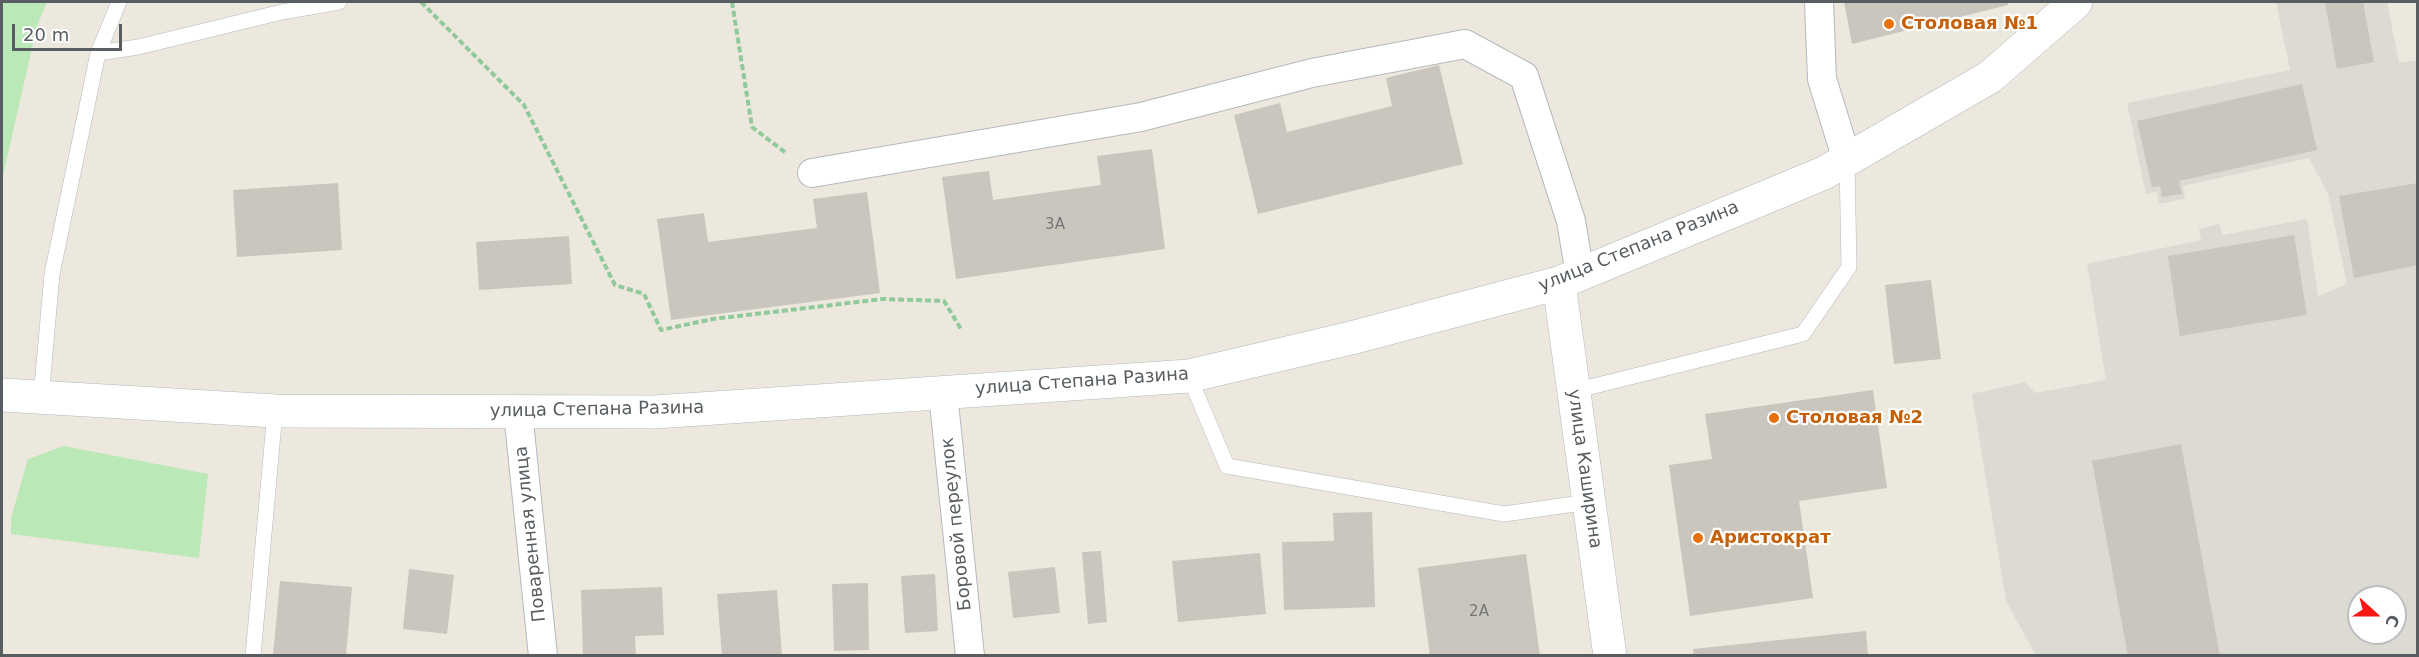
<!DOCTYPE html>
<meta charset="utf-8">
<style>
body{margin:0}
#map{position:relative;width:2419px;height:657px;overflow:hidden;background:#ede8de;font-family:"DejaVu Sans",sans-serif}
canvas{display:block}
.frame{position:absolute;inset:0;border:3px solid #585d61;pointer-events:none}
.north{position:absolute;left:2347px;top:585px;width:60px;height:60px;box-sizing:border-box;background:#fff;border:2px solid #bcbec0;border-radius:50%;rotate:111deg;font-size:16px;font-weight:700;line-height:24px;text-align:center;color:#585d61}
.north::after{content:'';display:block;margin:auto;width:21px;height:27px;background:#fb1716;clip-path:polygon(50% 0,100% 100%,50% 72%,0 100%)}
.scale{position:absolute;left:12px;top:24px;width:110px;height:27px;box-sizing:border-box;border:3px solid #585d61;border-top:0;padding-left:8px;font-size:18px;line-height:21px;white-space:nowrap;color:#585d61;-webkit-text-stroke:4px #fff;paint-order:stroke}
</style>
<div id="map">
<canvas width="2419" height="657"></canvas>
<div class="frame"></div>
<div class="north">С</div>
<div class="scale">20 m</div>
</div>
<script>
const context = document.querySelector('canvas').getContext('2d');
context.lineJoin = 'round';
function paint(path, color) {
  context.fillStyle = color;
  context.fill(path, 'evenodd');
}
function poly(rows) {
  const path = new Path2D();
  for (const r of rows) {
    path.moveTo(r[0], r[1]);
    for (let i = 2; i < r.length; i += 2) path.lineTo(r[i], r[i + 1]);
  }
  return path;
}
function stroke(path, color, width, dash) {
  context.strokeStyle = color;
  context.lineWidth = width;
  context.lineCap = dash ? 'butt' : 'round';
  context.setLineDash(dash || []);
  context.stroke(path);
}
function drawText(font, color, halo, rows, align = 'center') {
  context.font = font + ' "DejaVu Sans",sans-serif';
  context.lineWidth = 4.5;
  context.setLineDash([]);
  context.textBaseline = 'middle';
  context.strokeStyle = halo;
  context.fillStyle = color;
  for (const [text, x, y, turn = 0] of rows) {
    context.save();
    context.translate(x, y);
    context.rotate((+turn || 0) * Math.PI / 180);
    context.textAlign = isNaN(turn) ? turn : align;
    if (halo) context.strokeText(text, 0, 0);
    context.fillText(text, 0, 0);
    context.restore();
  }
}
const industrial = poly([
 [2276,2,2387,2,2399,63,2418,60,2417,655,2036,655,2006,601,1972,394,2025,382,2035,393,2106,380,2087,264,2201,240,2199,229,2219,224,2223,235,2307,219,2318,296,2347,284,2328,194,2309,158,2183,186,2185,199,2159,204,2157,192,2146,194,2127,103,2290,70],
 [2359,597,2395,597,2395,633,2359,633]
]);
const green = poly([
 [2,2,47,2,37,26,2,180],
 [64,446,208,474,199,558,11,534,11,518,28,459]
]);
const building = poly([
 [1844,2,2008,2,2008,5,1852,44],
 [2325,2,2363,2,2374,62,2337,69],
 [1439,65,1463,164,1258,214,1234,115,1280,103,1287,132,1392,106,1386,78],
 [2302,84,2317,150,2179,181,2182,194,2162,197,2160,186,2152,187,2137,121],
 [1152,149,1165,249,956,279,942,177,989,171,993,200,1101,185,1097,156],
 [338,183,342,250,237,257,233,190],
 [2418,183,2418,265,2354,278,2339,196],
 [867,192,880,293,671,320,657,219,704,213,708,242,817,228,813,199],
 [2294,235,2307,315,2180,336,2168,256],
 [569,236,572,284,479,290,476,242],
 [1931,280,1941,359,1894,364,1885,285],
 [1873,390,1887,488,1799,501,1813,598,1690,616,1669,465,1712,459,1705,414],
 [2181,444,2220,656,2128,656,2092,461],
 [1372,512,1375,607,1284,610,1282,542,1334,541,1333,513],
 [1101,551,1107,622,1088,624,1082,552],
 [1260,553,1266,614,1178,622,1172,561],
 [1526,554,1540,656,1430,656,1418,568],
 [1055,567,1060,613,1013,618,1008,572],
 [409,569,454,575,447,634,403,629],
 [935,574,938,631,905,633,901,576],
 [280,581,352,587,346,656,273,656],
 [868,583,869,650,834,651,832,584],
 [662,587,664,635,635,636,636,656,583,656,581,590],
 [777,590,782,656,722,656,717,594],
 [1866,631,1868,656,1694,656,1693,649]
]);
const path = poly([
 [421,2,524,105,615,285,644,294,661,330,713,319,883,299,944,301,961,329],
 [732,2,752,127,786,153]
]);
const lane = poly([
 [98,53,138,47,282,12,339,2],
 [1189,376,1227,466,1504,514,1589,502],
 [1574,391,1803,334,1849,267,1847,160],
 [41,398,52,274,98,53,119,2],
 [253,656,275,411]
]);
const street = poly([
 [1819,2,1822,79,1847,160],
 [812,173,1141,117,1312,73,1465,44,1524,76,1571,221,1580,274],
 [943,393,970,656],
 [518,412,543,656]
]);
const secondary = poly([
 [1559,283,1610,656],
 [2,395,275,411,655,412,1189,376,1351,338,1559,283,1824,173,1990,77,2076,2]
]);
const markers = [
 [1889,24,6,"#e8710a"],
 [1774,418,6,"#e8710a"],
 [1698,538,6,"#e8710a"]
];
const numberNames = [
 ["3А",1055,225],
 ["2А",1479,612]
];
const foodNames = [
 ["Столовая №1",1901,24],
 ["Столовая №2",1786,418],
 ["Аристократ",1710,538]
];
const streetNames = [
 ["улица Степана Разина",1639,247,-22],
 ["улица Степана Разина",1082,382,-4],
 ["улица Степана Разина",597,410,-1],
 ["улица Каширина",1584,469,82],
 ["Боровой переулок",957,524,-96],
 ["Поваренная улица",531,534,-96]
];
paint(industrial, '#dddad3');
paint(green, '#bbe8b7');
paint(building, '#cac5bd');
stroke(lane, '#b5b8bd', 16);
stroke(street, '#b5b8bd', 30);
stroke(secondary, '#b2b7be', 34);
stroke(path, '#90c99b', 4, [6, 3]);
stroke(lane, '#fff', 15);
stroke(street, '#fff', 28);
stroke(secondary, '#fff', 33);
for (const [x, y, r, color] of markers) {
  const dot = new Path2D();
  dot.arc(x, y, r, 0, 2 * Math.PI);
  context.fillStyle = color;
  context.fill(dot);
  stroke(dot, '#fff', 2);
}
drawText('15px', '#747778', null, numberNames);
drawText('bold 18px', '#c56008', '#fff', foodNames, 'left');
drawText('18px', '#585d61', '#fff', streetNames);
</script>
